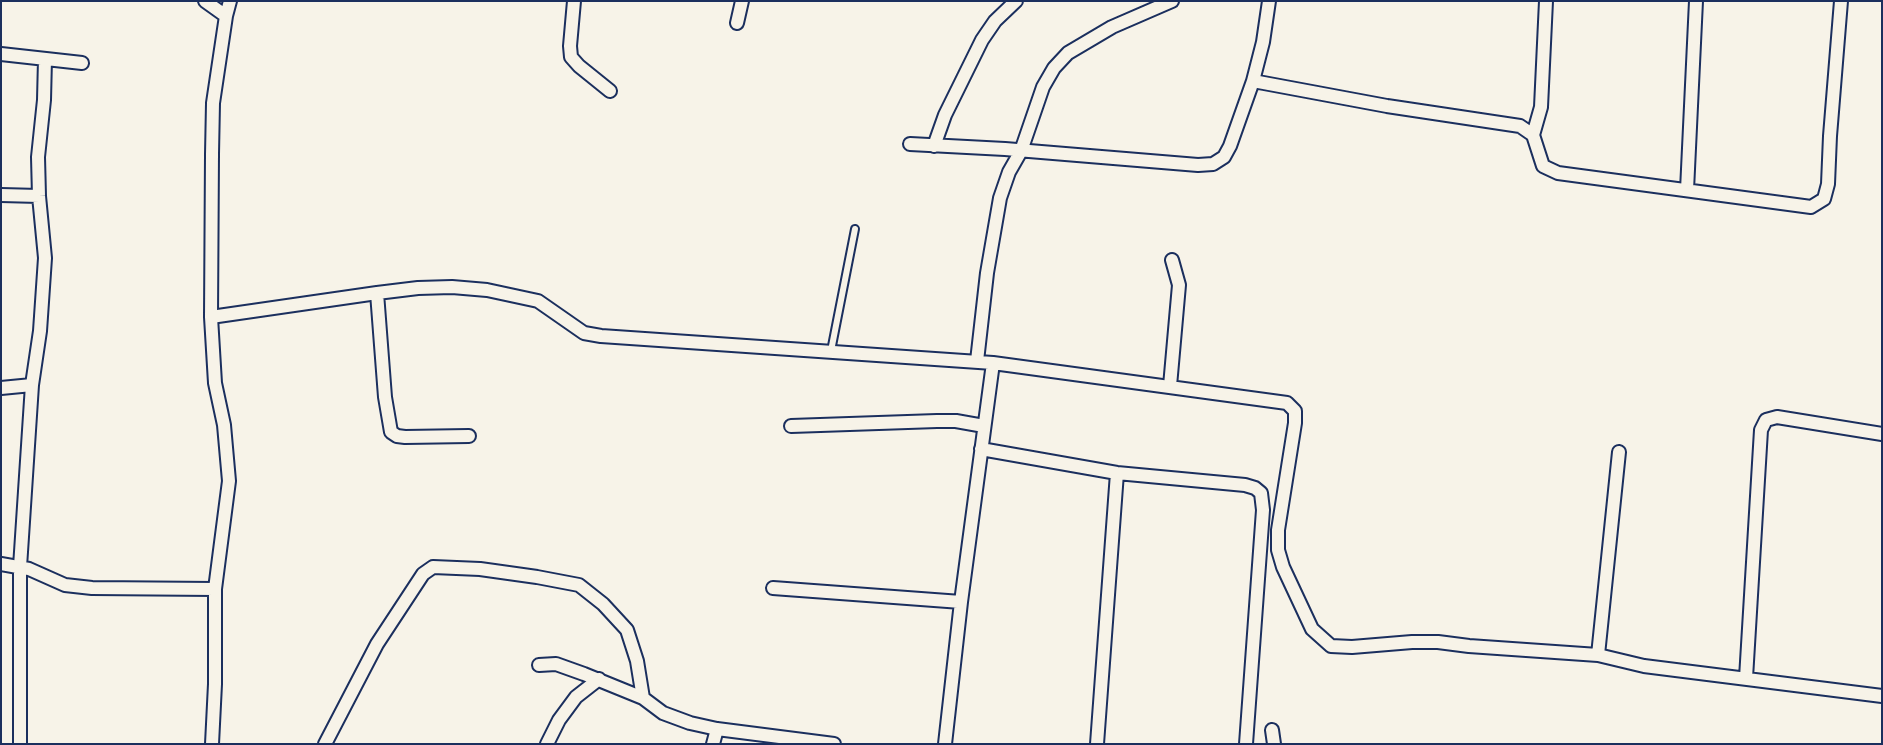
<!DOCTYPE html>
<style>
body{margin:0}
#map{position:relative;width:1883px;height:745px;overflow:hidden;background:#f7f3e8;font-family:Kalam,sans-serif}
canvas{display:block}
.frame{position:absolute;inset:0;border:2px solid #1b2f5e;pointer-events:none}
</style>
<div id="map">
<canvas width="1883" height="745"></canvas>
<div class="frame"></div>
</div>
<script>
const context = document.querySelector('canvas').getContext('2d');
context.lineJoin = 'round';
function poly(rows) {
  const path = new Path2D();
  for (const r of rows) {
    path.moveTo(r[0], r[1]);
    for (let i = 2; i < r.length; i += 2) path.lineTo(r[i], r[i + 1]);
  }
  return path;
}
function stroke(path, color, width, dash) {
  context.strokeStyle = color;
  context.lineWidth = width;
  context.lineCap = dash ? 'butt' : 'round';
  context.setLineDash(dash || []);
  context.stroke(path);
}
const service = poly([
 [831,351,855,229]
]);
const minor = poly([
 [205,1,226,16],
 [574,1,570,46,571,57,579,66,610,91],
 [737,23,742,1],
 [1,54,82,63],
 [1253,81,1387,106,1520,126,1533,135,1543,166,1558,173,1811,207,1824,199,1828,184,1830,136,1841,1],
 [1533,135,1541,107,1546,1],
 [910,144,1005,149,1198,165,1213,164,1224,157,1230,146,1253,81,1263,42,1269,1],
 [934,146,945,115,982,40,995,21,1016,1],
 [1687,190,1696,1],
 [1,195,39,196],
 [377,293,385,397,391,432,397,436,405,437,469,436],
 [211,317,377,293,418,288,452,287,487,290,538,301,584,333,601,336,993,363,1287,403,1295,411,1295,423,1278,530,1278,550,1283,567,1312,629,1331,646,1352,647,1412,642,1438,642,1469,646,1598,655,1644,666,1882,696],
 [977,361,987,273,1000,198,1009,172,1021,151,1043,87,1054,68,1068,53,1112,27,1172,1],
 [1170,386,1179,285,1172,260],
 [1,388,32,385],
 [791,426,937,421,956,421,984,426],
 [981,449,1117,473,1245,485,1255,488,1261,493,1263,510,1246,744],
 [1,564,29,569,65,585,92,588,215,589],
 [773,588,961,602],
 [1598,655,1619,452],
 [539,665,556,664,584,674,643,698,663,713,690,723,717,729,834,744],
 [1746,678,1761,430,1766,420,1777,417,1882,434],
 [1272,730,1274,744],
 [20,744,20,567,32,385,40,331,45,258,39,196,38,157,44,100,45,59],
 [212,744,215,684,215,589,229,481,224,425,215,383,211,317,212,154,213,103,226,16,230,1],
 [325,744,377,644,423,574,433,567,480,569,537,577,579,585,603,604,627,630,637,661,643,698],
 [547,744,559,720,576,697,599,679],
 [713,744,717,729],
 [945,744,961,602,993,363],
 [1097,744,1117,473]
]);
stroke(service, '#1b2f5e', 10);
stroke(minor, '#1b2f5e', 16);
stroke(service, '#f7f3e8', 6);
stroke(minor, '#f7f3e8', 12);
</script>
